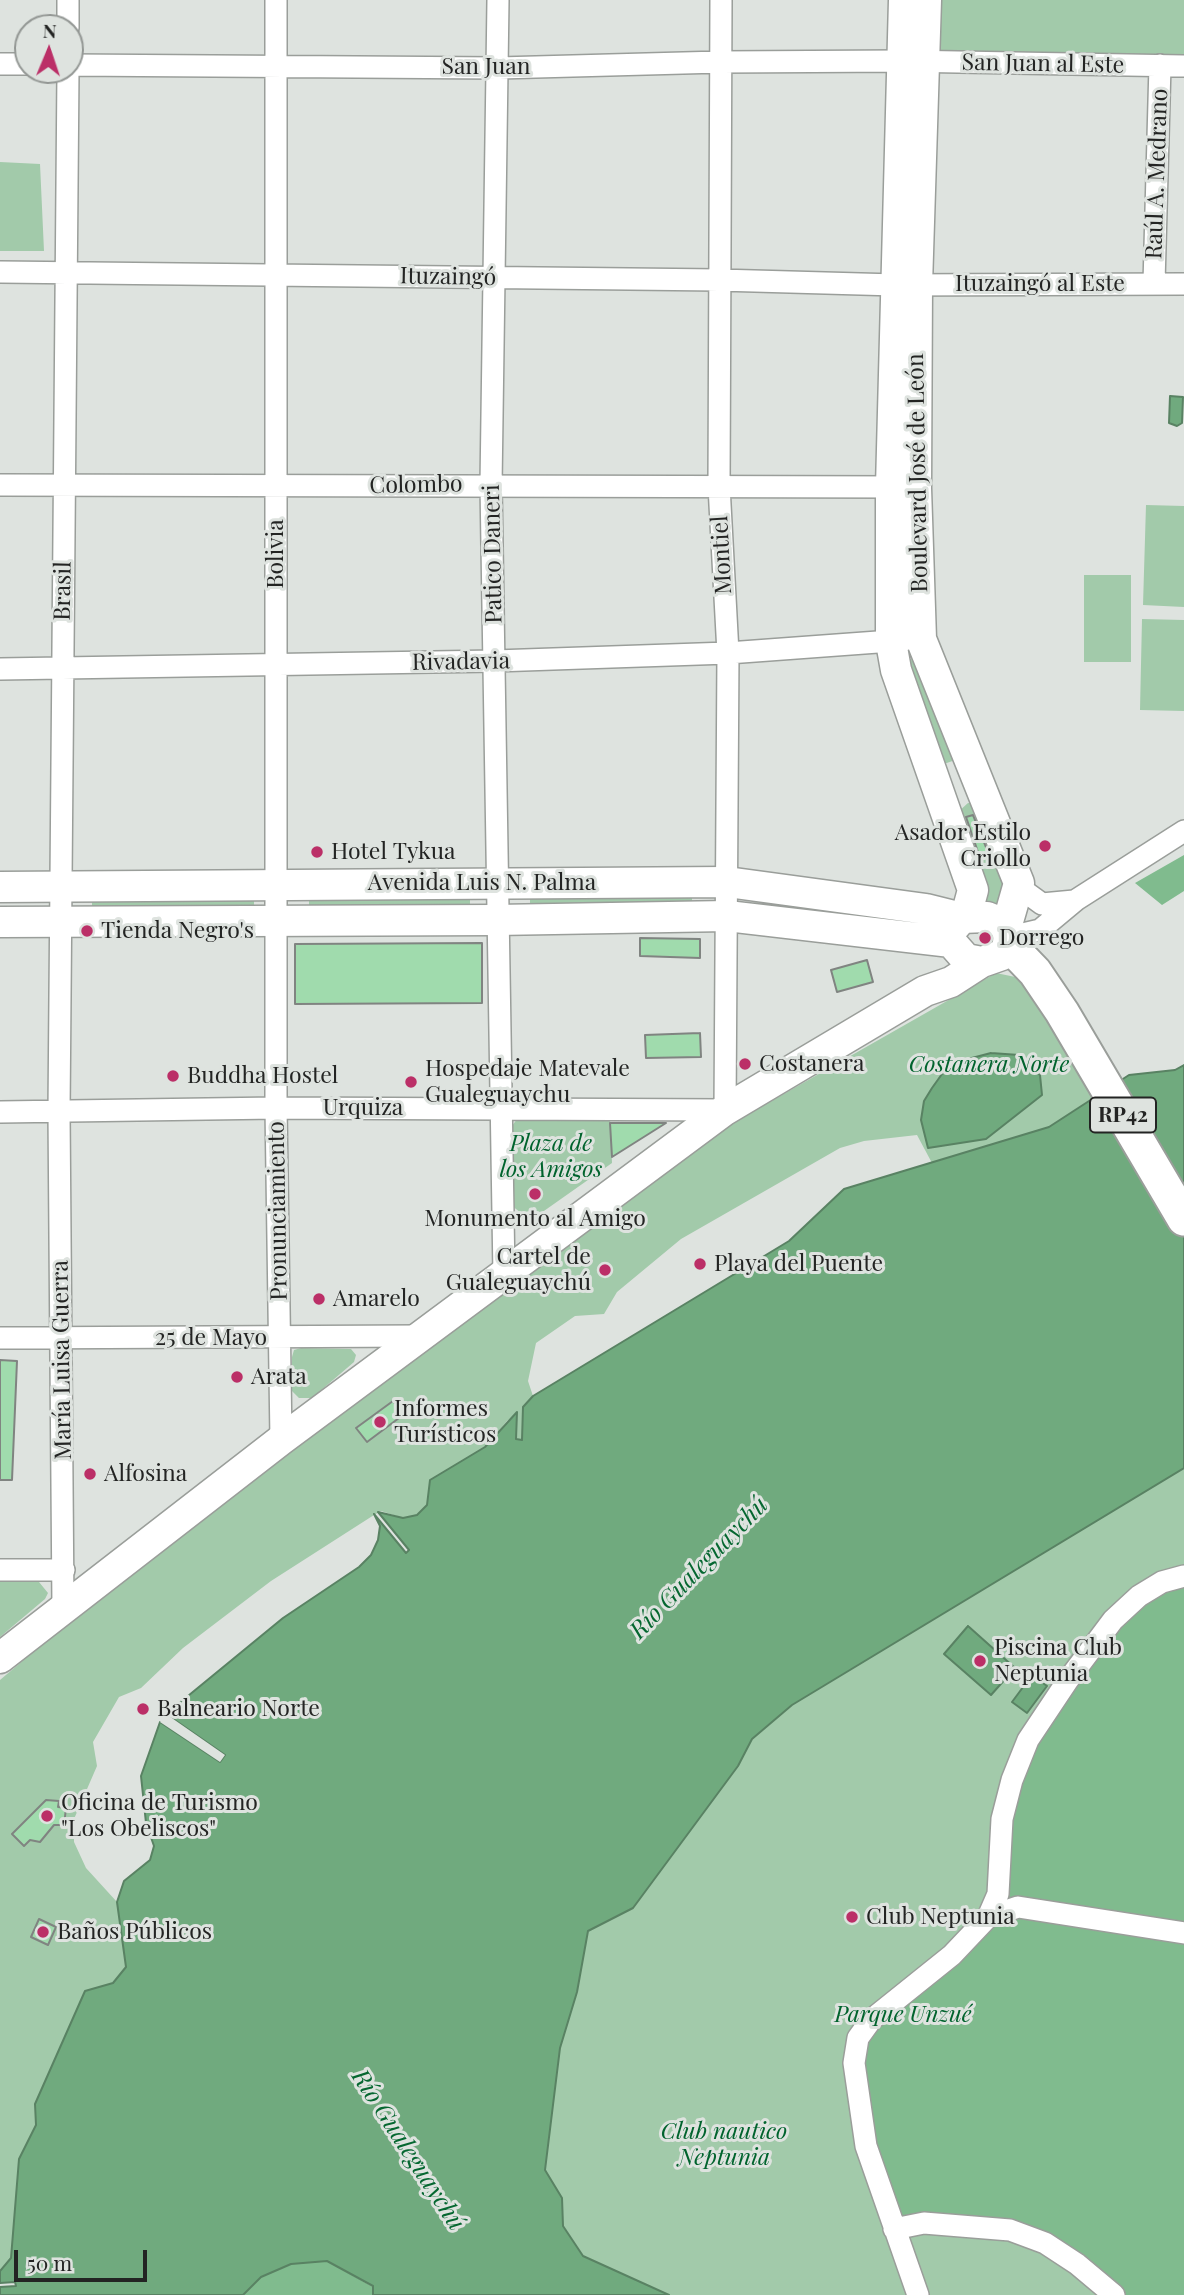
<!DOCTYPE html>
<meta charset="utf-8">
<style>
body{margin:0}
#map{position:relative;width:1184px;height:2295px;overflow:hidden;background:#dee3df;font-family:"Playfair Display",serif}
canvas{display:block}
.north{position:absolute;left:14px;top:14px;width:70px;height:70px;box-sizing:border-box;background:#dee3df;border:2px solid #939794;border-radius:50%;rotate:2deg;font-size:19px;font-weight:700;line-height:28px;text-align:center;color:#232423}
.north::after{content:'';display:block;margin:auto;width:24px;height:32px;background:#bb2f67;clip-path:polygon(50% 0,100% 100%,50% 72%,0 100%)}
.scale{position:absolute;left:14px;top:2250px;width:133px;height:32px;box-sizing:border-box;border:4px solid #232423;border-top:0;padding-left:9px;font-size:21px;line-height:24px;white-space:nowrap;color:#232423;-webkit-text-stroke:5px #dee3df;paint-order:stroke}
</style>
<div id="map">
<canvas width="1184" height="2295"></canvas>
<div class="north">N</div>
<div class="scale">50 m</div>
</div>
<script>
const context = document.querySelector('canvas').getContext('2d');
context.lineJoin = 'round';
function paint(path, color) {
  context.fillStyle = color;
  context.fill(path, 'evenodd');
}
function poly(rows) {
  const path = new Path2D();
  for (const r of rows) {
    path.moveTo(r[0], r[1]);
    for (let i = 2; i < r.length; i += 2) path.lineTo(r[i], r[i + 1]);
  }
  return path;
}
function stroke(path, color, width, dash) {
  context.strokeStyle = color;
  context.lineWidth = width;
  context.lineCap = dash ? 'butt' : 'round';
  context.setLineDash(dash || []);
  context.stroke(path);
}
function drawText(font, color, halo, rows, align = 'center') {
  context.font = font + ' "Playfair Display",serif';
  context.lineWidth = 6;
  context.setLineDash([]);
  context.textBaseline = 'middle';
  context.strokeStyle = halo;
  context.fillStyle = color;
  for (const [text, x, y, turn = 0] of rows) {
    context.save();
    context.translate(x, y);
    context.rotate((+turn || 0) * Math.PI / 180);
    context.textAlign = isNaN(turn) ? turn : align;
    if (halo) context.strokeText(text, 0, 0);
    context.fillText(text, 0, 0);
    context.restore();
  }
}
const green = poly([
 [941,0,1184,0,1184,55,938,53],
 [0,162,40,164,44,251,0,251],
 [1146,505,1184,506,1184,607,1143,605],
 [1084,575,1131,575,1131,662,1084,662],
 [1142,619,1184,620,1184,711,1140,710],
 [917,657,958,759,944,764,904,662],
 [968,803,980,804,1012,881,1003,916,979,908,958,812],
 [692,893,692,908,530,908,530,894],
 [470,894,470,908,309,909,309,895],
 [254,896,254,910,92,911,92,897],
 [996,973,1025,979,1097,1095,1049,1127,932,1163,917,1135,864,1141,840,1148,681,1239,617,1292,604,1314,575,1316,536,1343,528,1381,533,1396,523,1407,522,1440,516,1440,517,1414,507,1421,485,1447,430,1480,427,1505,417,1516,403,1518,381,1511,374,1515,271,1581,183,1648,141,1688,119,1697,93,1742,97,1766,74,1819,74,1842,86,1868,117,1902,126,1967,113,1983,85,1992,35,2104,36,2125,19,2159,11,2258,0,2271,0,1680,156,1548,710,1136],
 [518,1118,610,1118,612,1163,534,1218,521,1213,511,1205,511,1127],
 [301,1348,351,1349,356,1355,354,1362,312,1398,299,1398,292,1391,292,1357,294,1350],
 [1184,1468,1184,2295,669,2295,583,2256,563,2226,562,2198,545,2170,560,2048,577,1992,588,1931,633,1908,738,1766,752,1739,792,1704],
 [0,1582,39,1582,48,1593,45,1599,0,1637]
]);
const forest = poly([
 [1184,855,1184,891,1162,905,1135,883],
 [1184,1576,1184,2295,1112,2295,1045,2244,894,2229,877,2179,858,2038,998,1894,1012,1780,1113,1620],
 [327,2261,373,2287,373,2295,243,2295,261,2276,291,2264]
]);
const water = poly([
 [1170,396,1183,397,1182,423,1177,426,1169,423,1170,396],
 [991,1053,1019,1055,1040,1075,1042,1095,986,1139,928,1148,921,1120,924,1101,932,1088,942,1074,964,1060,991,1053],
 [1184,1065,1184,1468,792,1705,752,1739,738,1766,633,1908,588,1931,577,1992,560,2048,545,2170,562,2198,563,2226,583,2256,669,2295,373,2295,373,2286,327,2261,291,2264,261,2277,243,2295,0,2295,0,2287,16,2286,15,2282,0,2283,0,2271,11,2258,19,2159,36,2125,35,2104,85,1991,113,1983,126,1967,117,1902,124,1881,150,1860,154,1846,146,1823,141,1776,160,1722,220,1762,225,1755,166,1714,283,1618,359,1567,371,1555,378,1540,380,1526,374,1514,406,1553,409,1550,378,1512,403,1518,417,1515,427,1505,430,1480,485,1447,517,1412,516,1439,522,1440,523,1407,533,1396,789,1241,844,1189,1049,1127,1129,1075,1175,1070,1184,1065],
 [968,1626,1015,1668,991,1695,944,1654,968,1626],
 [1032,1675,1047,1686,1027,1713,1012,1702,1032,1675]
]);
const pier = poly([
 [166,1714,225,1755,220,1762,160,1722,162,1719,219,1757,164,1717]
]);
const building = poly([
 [973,815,988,852,979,855,966,817,973,815],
 [640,938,700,939,700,958,640,956,640,938],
 [482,943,482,1003,295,1004,295,944,482,943],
 [867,960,873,982,837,992,831,970,867,960],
 [700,1033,701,1057,646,1058,645,1035,700,1033],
 [610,1123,666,1123,612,1157,610,1123],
 [0,1360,17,1361,12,1480,0,1480,0,1360],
 [393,1401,403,1415,367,1442,356,1428,393,1401],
 [46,1800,59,1801,58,1807,66,1808,64,1825,54,1825,40,1842,30,1840,24,1846,12,1834,46,1800],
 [39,1919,56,1927,48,1945,31,1937,39,1919]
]);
const street = poly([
 [276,0,276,1108,281,1440],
 [498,0,491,485,504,1275],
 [68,28,68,0],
 [0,64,28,64],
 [70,65,499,68,720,62,902,61,1184,66],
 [0,272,719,280,896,285,1184,284],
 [1154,283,1160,65],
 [0,485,904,487],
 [0,669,495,661,728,653,905,640],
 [1020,888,1042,904,1074,901],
 [1010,937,1040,930,1076,900,1184,831],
 [0,1112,276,1108,725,1110,728,653,719,486,721,0],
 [0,1338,421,1336],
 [0,1570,64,1570],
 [63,1608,59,1112,68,70],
 [988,1917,1018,1907,1184,1933],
 [894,2229,924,2223,1010,2230,1045,2243,1077,2264,1114,2295],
 [918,2295,866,2146,854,2063,858,2038,871,2020,952,1955,988,1917,998,1894,1002,1819,1012,1780,1028,1740,1068,1680,1113,1620,1139,1596,1162,1582,1184,1576]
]);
const secondary = poly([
 [904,0,891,487,891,642,896,670,973,890,966,916],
 [926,0,917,285,916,488,921,639,1019,883,1007,925],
 [0,887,727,882,926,909,962,918,987,917,1007,925,1009,945,1002,955,982,962,966,959,951,942,950,932,962,918],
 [0,922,496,920,727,916,951,942],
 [0,1658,281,1440,725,1110,925,991,951,982,982,962]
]);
const primary = poly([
 [1009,945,1035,972,1062,1012,1184,1219]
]);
const markers = [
 [1045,846,7,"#bb2f67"],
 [317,852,7,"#bb2f67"],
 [87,931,7,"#bb2f67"],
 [985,938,7,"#bb2f67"],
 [745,1064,7,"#bb2f67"],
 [173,1076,7,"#bb2f67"],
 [411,1082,7,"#bb2f67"],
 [535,1194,7,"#bb2f67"],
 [700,1264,7,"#bb2f67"],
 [605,1270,7,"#bb2f67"],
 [319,1299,7,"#bb2f67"],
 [237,1377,7,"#bb2f67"],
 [380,1422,7,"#bb2f67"],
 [90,1474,7,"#bb2f67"],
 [980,1661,7,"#bb2f67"],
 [143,1709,7,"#bb2f67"],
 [47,1816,7,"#bb2f67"],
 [852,1917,7,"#bb2f67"],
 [43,1932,7,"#bb2f67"]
];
const shields = [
 [1123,1115,66]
];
const shieldNames = [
 ["RP42",1123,1115]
];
const streetNames = [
 ["San Juan al Este",1043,64,1],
 ["San Juan",486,67],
 ["Raúl A. Medrano",1157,174,-88],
 ["Ituzaingó",448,277,1],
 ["Ituzaingó al Este",1040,284],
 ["Boulevard José de León",918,473,-91],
 ["Colombo",416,485,-1],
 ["Bolivia",276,554,-90],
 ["Patico Daneri",493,554,-91],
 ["Montiel",722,555,-93],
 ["Brasil",63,591,-89],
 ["Rivadavia",461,662,-1],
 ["Avenida Luis N. Palma",482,883],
 ["Urquiza",363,1108],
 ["Pronunciamiento",278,1211,-91],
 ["25 de Mayo",211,1338],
 ["María Luisa Guerra",62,1360,-91]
];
const poiNames = [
 ["Asador Estilo",1031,833,"right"],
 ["Criollo",1031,859,"right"],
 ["Hotel Tykua",331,852],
 ["Tienda Negro's",101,931],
 ["Dorrego",999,938],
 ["Costanera",759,1064],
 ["Hospedaje Matevale",425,1069],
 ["Gualeguaychu",425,1095],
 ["Buddha Hostel",187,1076],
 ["Monumento al Amigo",535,1219,"center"],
 ["Cartel de",591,1257,"right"],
 ["Gualeguaychú",591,1283,"right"],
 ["Playa del Puente",714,1264],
 ["Amarelo",333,1299],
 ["Arata",251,1377],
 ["Informes",394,1409],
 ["Turísticos",394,1435],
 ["Alfosina",104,1474],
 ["Piscina Club",994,1648],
 ["Neptunia",994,1674],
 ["Balneario Norte",157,1709],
 ["Oficina de Turismo",61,1803],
 ["\"Los Obeliscos\"",61,1829],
 ["Club Neptunia",866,1917],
 ["Baños Públicos",57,1932]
];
const parkNames = [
 ["Costanera Norte",989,1065],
 ["Plaza de",551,1144],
 ["los Amigos",551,1170],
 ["Parque Unzué",903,2015],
 ["Club nautico",724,2132],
 ["Neptunia",724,2158]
];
const waterNames = [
 ["Río Gualeguaychú",699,1568,-46],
 ["Río Gualeguaychú",408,2150,57]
];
paint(green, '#a2caaa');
paint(forest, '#80bb8e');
paint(water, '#70aa7e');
stroke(water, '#598263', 2);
paint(pier, '#dee3df');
paint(building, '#a0dbad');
stroke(building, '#808481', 2);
stroke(street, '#9a9e9a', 24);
stroke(secondary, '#9a9e9a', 33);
stroke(primary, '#9a9e9a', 37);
stroke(street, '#fff', 21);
stroke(secondary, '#fff', 30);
stroke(primary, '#fff', 33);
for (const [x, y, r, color] of markers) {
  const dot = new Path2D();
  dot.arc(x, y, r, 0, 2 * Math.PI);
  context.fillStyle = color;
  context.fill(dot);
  stroke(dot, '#dee3df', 2.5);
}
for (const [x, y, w] of shields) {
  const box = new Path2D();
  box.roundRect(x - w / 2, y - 17.5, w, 35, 5);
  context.fillStyle = '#dee3df';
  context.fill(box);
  stroke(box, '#232423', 2);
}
drawText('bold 21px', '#232423', null, shieldNames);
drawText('23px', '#232423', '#dee3df', streetNames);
drawText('23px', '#232423', '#dee3df', poiNames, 'left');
drawText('italic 23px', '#00632d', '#dee3df', parkNames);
drawText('italic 24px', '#056730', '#dee3df', waterNames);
</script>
